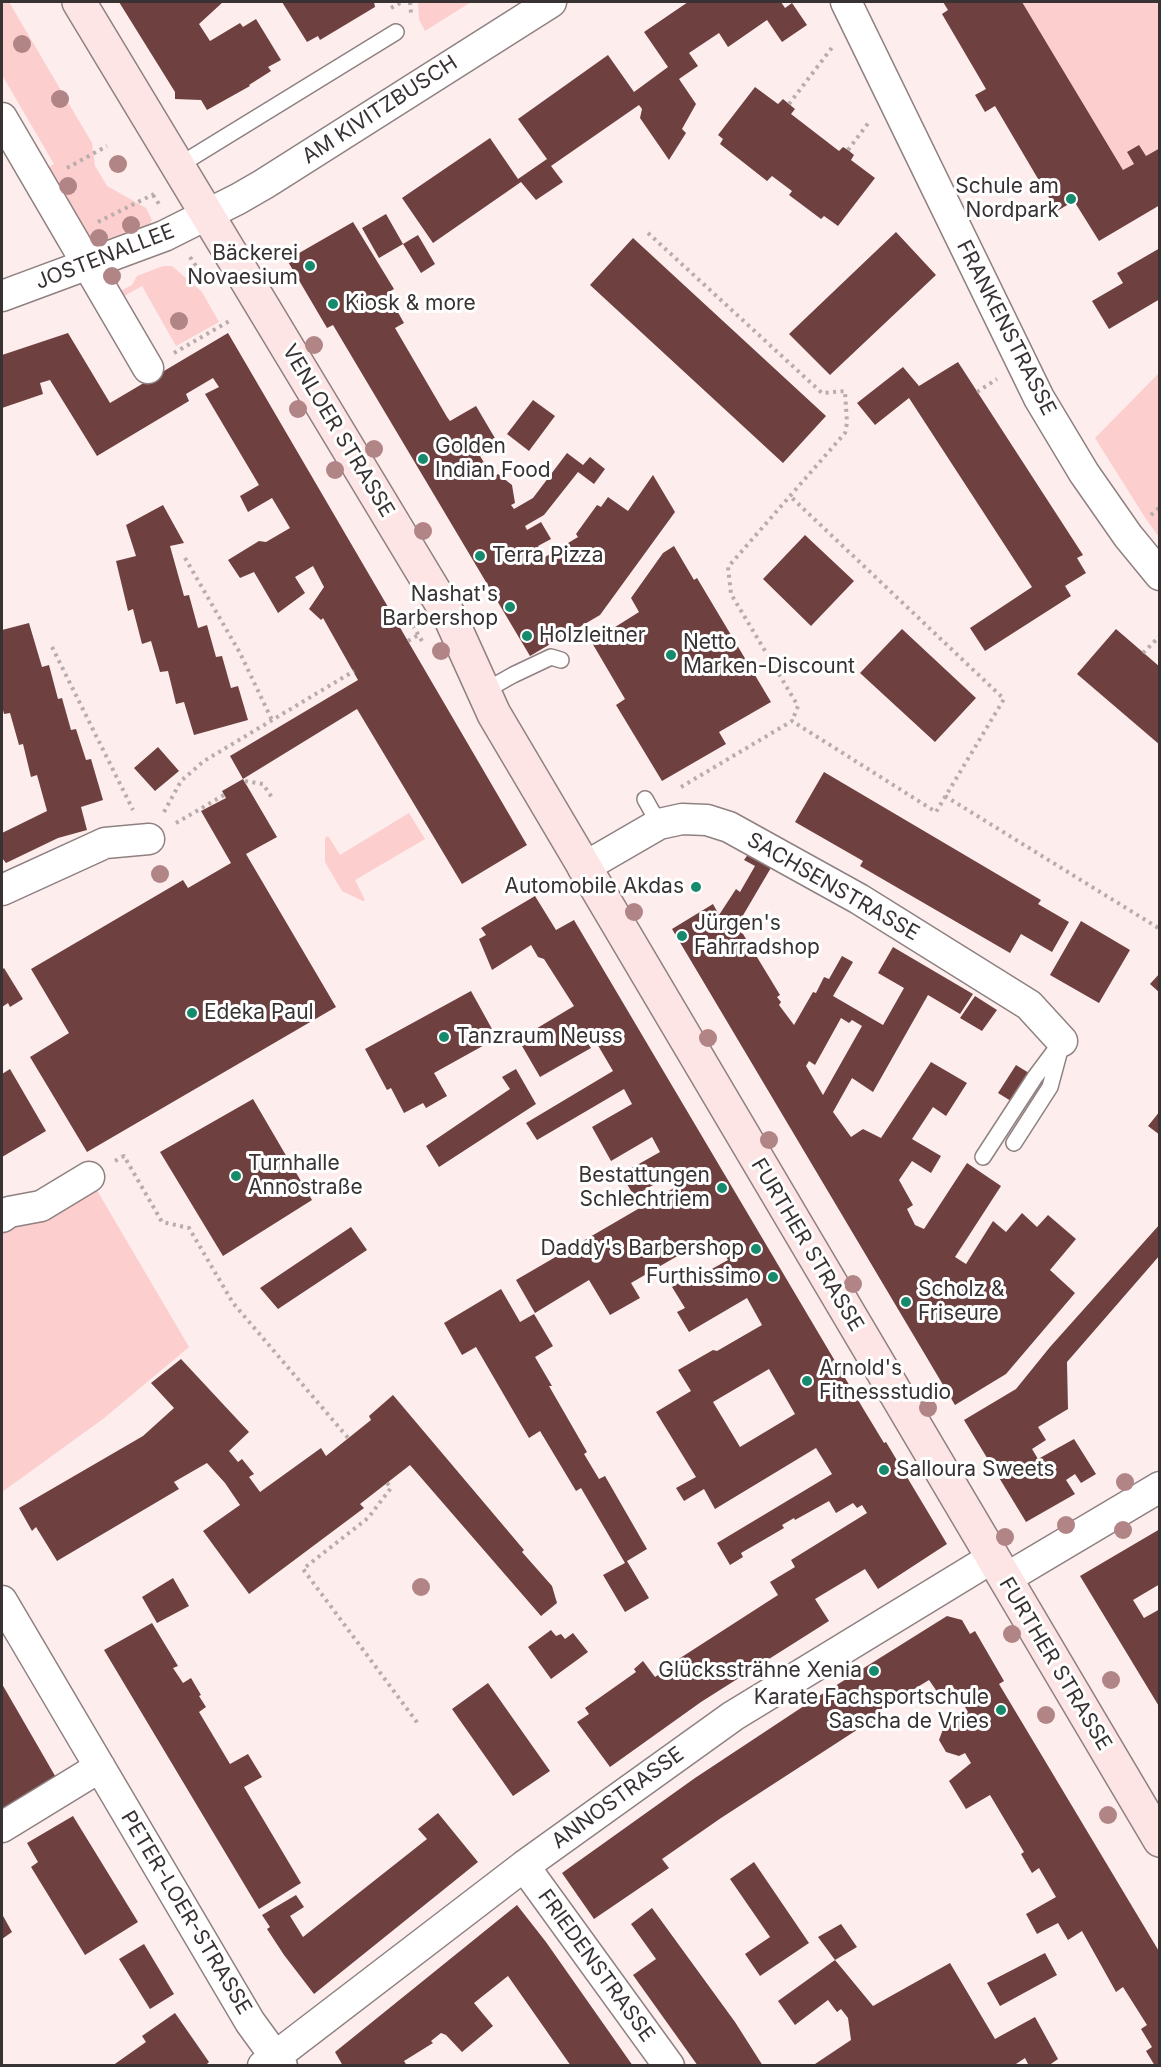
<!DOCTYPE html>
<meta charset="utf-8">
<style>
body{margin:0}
#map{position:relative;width:1161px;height:2067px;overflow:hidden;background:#fdeded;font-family:Inter,sans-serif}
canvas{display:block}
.frame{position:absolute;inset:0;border:3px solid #383232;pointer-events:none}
</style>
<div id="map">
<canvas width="1161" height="2067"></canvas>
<div class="frame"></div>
</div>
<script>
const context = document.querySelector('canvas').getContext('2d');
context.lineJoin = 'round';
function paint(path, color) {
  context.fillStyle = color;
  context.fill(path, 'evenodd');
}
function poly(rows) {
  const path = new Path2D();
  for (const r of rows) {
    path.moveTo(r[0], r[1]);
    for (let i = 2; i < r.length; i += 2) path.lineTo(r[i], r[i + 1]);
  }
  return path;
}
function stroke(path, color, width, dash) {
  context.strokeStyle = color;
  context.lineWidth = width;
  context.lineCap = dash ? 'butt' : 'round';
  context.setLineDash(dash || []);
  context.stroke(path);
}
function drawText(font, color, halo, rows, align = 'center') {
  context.font = font + ' Inter,sans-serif';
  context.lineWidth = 6;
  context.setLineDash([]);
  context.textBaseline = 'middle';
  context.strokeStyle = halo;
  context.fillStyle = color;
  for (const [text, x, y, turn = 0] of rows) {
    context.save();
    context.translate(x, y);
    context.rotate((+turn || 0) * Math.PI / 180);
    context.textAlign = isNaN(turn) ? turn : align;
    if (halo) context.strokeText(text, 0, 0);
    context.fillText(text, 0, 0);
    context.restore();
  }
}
const green = poly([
 [2,2,9,2,92,143,95,166,107,186,146,208,152,220,146,230,101,246,84,240,43,171,54,164,2,75],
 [418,2,471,2,425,31,419,19],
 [1022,2,1159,2,1159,148,1146,156,1127,152,1134,164,1123,170],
 [163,266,172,266,202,292,219,322,176,346,142,286,119,299,115,294,132,285,137,276],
 [1159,373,1159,537,1146,519,1095,438],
 [409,813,425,839,355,880,365,900,363,901,342,891,325,862,325,838,328,836,340,855],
 [95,1187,189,1347,103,1419,2,1492,2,1229]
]);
const building = poly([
 [119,2,223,2,199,24,210,41,240,23,243,27,256,19,281,60,268,67,271,71,249,85,250,86,207,110,201,100,175,99,175,92],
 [282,2,374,2,375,7,320,40,318,36,307,42],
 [688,2,781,2,785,8,792,3,807,25,782,42,767,20,728,47,719,33,689,53,698,66,679,79,696,104,682,129,686,133,669,160,640,118,642,109,639,105,551,166,563,182,536,200,521,182,433,243,402,198,490,138,518,179,547,159,518,119,608,55,634,92,668,67,644,32],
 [943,2,1022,2,1123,170,1134,164,1127,152,1139,145,1146,156,1160,148,1160,205,1099,241,1074,201,1057,211,995,106,985,112,975,95,986,89,942,14,948,10],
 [755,87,778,104,783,99,795,109,791,114,839,151,843,147,848,150,854,155,851,160,875,178,838,226,824,216,821,219,789,195,792,191,772,176,767,181,720,144,723,139,718,135],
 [386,214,403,244,379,258,362,228],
 [353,222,394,289,387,293,404,323,395,328,447,417,450,421,476,406,499,445,480,456,493,477,498,474,512,485,515,503,511,505,514,509,533,498,567,453,583,465,590,457,605,469,594,484,578,472,544,515,525,526,527,530,541,522,551,539,538,546,545,557,578,537,576,534,597,505,601,507,608,497,628,511,653,475,675,512,600,615,530,656,333,325,327,328,287,260],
 [896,232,936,275,830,375,789,334],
 [418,235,435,264,421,273,403,244],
 [633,238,826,416,783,463,590,285],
 [1160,248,1160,299,1109,329,1092,301,1123,283,1117,273],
 [68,333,110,403,228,333,527,845,462,884,357,709,243,779,230,756,358,680,323,618,321,620,309,609,324,587,313,566,295,577,305,593,278,613,254,572,240,578,228,560,259,541,266,542,290,528,272,498,248,512,240,496,259,485,205,394,219,387,213,378,186,394,189,401,97,456,50,380,40,383,43,394,2,408,2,355],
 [958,362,1083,555,1077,558,1086,573,1065,586,1071,596,985,651,970,628,1032,587,909,398,875,425,857,403,903,367,919,386],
 [533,400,555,416,529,451,507,434],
 [163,505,184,543,170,546,184,596,189,595,198,628,207,625,216,657,222,656,231,688,238,686,248,720,194,735,184,702,176,704,168,671,160,672,151,641,142,644,133,609,128,611,116,561,136,556,126,525],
 [805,535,854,581,811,626,763,579],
 [674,546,694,580,697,578,771,702,719,732,726,744,662,781,616,705,625,699,588,636,608,625,612,629,639,612,631,598,663,553],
 [29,623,42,667,49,665,58,699,62,698,71,730,76,729,86,760,91,759,103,800,81,807,87,830,58,838,6,863,2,858,2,833,47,811,37,775,31,777,23,744,19,745,10,713,4,714,2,706,2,630],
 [902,629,976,698,935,742,860,673],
 [1116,629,1160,667,1160,745,1077,674],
 [158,747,179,771,155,791,134,768],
 [824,772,1041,900,1038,904,1069,922,1052,952,1021,934,1010,953,860,866,863,861,795,822],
 [243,779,277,837,246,854,336,1007,87,1152,30,1057,69,1033,31,969,183,880,188,888,231,863,201,811,226,798,222,791],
 [749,853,772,866,735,929,743,934,780,995,777,997,781,1002,779,1005,794,1025,813,992,816,993,824,977,829,979,842,956,853,962,833,996,883,1025,904,988,878,973,893,947,973,994,960,1014,928,995,873,1092,852,1078,833,1112,851,1137,863,1129,881,1138,931,1062,967,1083,946,1116,933,1107,912,1139,941,1156,931,1173,912,1161,899,1180,913,1205,907,1209,915,1225,924,1229,967,1163,1001,1186,955,1257,966,1264,993,1221,1006,1232,1022,1213,1037,1227,1048,1215,1076,1239,1050,1270,1075,1293,1006,1374,955,1405,672,929,713,904,719,915,736,889,740,892,755,866,744,860],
 [841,1018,849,1023,852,1020,862,1026,823,1095,806,1066,809,1061,815,1065],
 [535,896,556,930,574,920,864,1410,884,1443,886,1442,947,1544,878,1589,865,1569,815,1599,829,1621,701,1702,610,1767,577,1722,589,1714,585,1708,636,1672,634,1669,643,1661,655,1677,675,1664,674,1662,778,1595,770,1582,795,1567,791,1560,867,1513,862,1505,857,1508,853,1503,836,1513,829,1501,795,1520,794,1518,782,1525,784,1528,741,1553,743,1557,730,1565,717,1543,832,1474,816,1448,715,1509,704,1489,684,1501,676,1488,696,1477,656,1412,691,1391,678,1370,713,1350,717,1351,762,1325,747,1298,689,1332,677,1312,685,1308,672,1287,687,1278,692,1280,728,1260,722,1250,713,1254,705,1240,631,1283,640,1298,610,1315,589,1280,535,1313,516,1280,674,1188,667,1177,634,1196,621,1174,660,1152,652,1137,611,1161,592,1127,632,1104,624,1089,537,1140,526,1123,613,1071,593,1037,586,1041,591,1048,540,1077,522,1046,524,1036,574,1006,544,959,538,957,531,945,492,970,479,939,486,935,481,928],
 [769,1369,795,1414,740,1447,713,1402],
 [1081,921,1130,950,1099,1003,1050,975],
 [4,968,23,999,10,1007,8,1003,2,1007,2,970],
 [1160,973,1160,993,1150,984],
 [471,991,497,1038,434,1073,447,1096,426,1108,423,1103,404,1113,391,1088,387,1090,365,1049],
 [975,996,997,1010,982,1031,960,1018],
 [1016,1065,1029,1073,1011,1101,998,1093],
 [10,1069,46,1131,2,1157,2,1074],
 [516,1069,536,1104,439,1167,426,1146,510,1089,502,1077],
 [253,1099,312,1200,223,1256,160,1152],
 [1160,1111,1160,1135,1148,1126],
 [1160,1224,1160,1255,1067,1362,1068,1409,1038,1427,1046,1440,1032,1449,1038,1459,1074,1439,1096,1474,1081,1483,1075,1474,1066,1480,1075,1494,1026,1522,964,1420,1016,1389,1050,1347],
 [351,1227,367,1250,278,1309,260,1288],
 [501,1289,520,1322,534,1314,553,1346,535,1357,552,1386,549,1386,587,1452,584,1454,599,1479,605,1476,647,1549,627,1561,649,1598,625,1612,603,1575,625,1563,581,1488,576,1491,540,1431,529,1438,476,1347,462,1355,444,1323],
 [181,1359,249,1432,229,1451,238,1462,242,1459,254,1474,249,1477,260,1492,321,1448,326,1456,371,1420,369,1416,393,1395,524,1550,522,1552,552,1586,557,1603,541,1616,410,1465,360,1504,364,1508,249,1594,203,1531,240,1505,225,1483,207,1463,174,1482,179,1489,57,1561,36,1527,32,1531,19,1508,143,1436,174,1408,151,1383],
 [1160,1529,1160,1584,1133,1600,1144,1618,1160,1609,1160,1708,1080,1576],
 [173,1578,189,1606,157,1623,142,1597],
 [947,1616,962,1620,970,1634,975,1631,1004,1681,999,1684,1160,1953,1160,2066,1155,2066,1146,2051,1152,2047,1141,2029,1147,2025,1123,1987,1116,1992,1082,1931,1068,1940,1058,1923,1037,1934,1026,1914,1056,1897,1039,1868,1032,1873,1021,1854,1024,1852,990,1795,966,1809,949,1781,971,1763,965,1753,959,1756,946,1752,939,1740,943,1729,968,1712,952,1685,938,1693,929,1680,880,1710,886,1719,869,1730,866,1724,721,1818,662,1859,669,1868,594,1919,562,1873,695,1778,819,1696],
 [152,1623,178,1666,173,1668,183,1683,191,1678,201,1695,199,1696,206,1707,199,1712,230,1764,248,1754,262,1777,244,1787,301,1883,259,1909,104,1650],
 [551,1630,556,1636,561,1634,565,1639,573,1633,588,1652,551,1679,528,1647],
 [488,1683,550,1771,513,1796,452,1709],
 [2,1684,58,1781,5,1812,2,1806],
 [438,1813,478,1862,314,1994,284,1955,267,1929,270,1927,262,1915,296,1895,304,1907,290,1916,303,1937,427,1839,418,1829],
 [73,1816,138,1922,85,1955,31,1867,38,1862,27,1843],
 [754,1862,809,1943,760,1976,745,1954,770,1937,730,1879],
 [517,1905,546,1942,633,2066,571,2066,508,1976,474,2003,493,2026,462,2052,446,2035,441,2033,431,2041,433,2043,404,2061,407,2066,343,2066,335,2052],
 [652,1908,735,2022,763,2066,698,2066,633,1975,656,1959,631,1924],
 [2,1914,12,1932,2,1939],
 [841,1924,857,1947,835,1960,818,1937],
 [144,1944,174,1994,150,2009,119,1959],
 [1045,1953,1057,1975,1000,2006,987,1983],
 [835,1960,873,2006,950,1963,995,2039,1035,2017,1058,2059,1048,2066,1029,2066,1025,2058,1013,2066,812,2066,851,2040,848,2018,841,2009,837,2012,828,2000,795,2025,778,2001],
 [175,2013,209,2062,205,2066,112,2066,146,2042,142,2036]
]);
const path = poly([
 [410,2,411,13],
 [391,8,402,2],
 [789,104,834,45],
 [848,150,869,122],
 [67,168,107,146],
 [153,195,159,204],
 [98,222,154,194],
 [648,233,822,393,845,391,847,423,845,433,728,567,731,594,798,706,792,721],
 [190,257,206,281],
 [174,353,231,320],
 [977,392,997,379],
 [1151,515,1160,507],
 [185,558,240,653,272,720],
 [409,619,422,641],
 [408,641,420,634],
 [52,647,133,810],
 [1143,653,1160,636],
 [245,781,263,784,273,799],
 [681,787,792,721,936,812,1004,699,790,496],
 [945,796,1160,929],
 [164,812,181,781,204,761,354,671],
 [176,823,224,795],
 [115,1161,124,1156,162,1222,189,1228,233,1303,349,1439],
 [387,1483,391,1488,368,1518,303,1569,419,1725]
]);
const lane = poly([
 [178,166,396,32],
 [483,692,513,675,551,657,561,660],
 [645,799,659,824],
 [1014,1143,1050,1087,1060,1050],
 [983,1157,1035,1077,1062,1041]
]);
const street = poly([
 [846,2,1039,398,1084,473,1128,536,1160,575],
 [2,118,148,368],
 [2,296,164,236,238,199,264,184,551,2],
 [583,868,659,824,682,819,707,820,729,827,859,899,1029,1005,1062,1041],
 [2,890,105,843,149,839],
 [2,1217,9,1212,41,1206,89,1177],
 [1005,1579,1160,1487],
 [2,1601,250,2022,282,2066],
 [2,1827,100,1767],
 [524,1866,669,2066],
 [263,2066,524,1866,733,1716,992,1558]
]);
const secondary = poly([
 [79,2,451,619,494,714,1160,1840]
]);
const trees = [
 [22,44],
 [60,99],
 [118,164],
 [68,186],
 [131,225],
 [99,238],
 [112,276],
 [179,321],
 [314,345],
 [298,409],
 [374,449],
 [335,470],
 [423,531],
 [441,651],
 [160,874],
 [634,912],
 [708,1038],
 [769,1140],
 [853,1284],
 [928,1408],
 [1125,1482],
 [1066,1525],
 [1123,1530],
 [1005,1537],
 [421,1587],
 [1012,1634],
 [1111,1680],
 [1046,1715],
 [1108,1815]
];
const markers = [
 [1071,199,6,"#158a6c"],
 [310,266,6,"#158a6c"],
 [333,304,6,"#158a6c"],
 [423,459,6,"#158a6c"],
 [480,556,6,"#158a6c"],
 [510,607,6,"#158a6c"],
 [527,636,6,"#158a6c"],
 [671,655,6,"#158a6c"],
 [696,887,6,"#158a6c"],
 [682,936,6,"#158a6c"],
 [192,1013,6,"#158a6c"],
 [444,1037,6,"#158a6c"],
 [236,1176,6,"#158a6c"],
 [722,1188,6,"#158a6c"],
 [756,1249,6,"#158a6c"],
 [773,1277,6,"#158a6c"],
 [906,1302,6,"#158a6c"],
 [807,1381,6,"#158a6c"],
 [884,1470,6,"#158a6c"],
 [874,1671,6,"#158a6c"],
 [1001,1710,6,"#158a6c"]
];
const streetNames = [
 ["AM KIVITZBUSCH",380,110,-33],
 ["JOSTENALLEE",105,257,-21],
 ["FRANKENSTRASSE",1006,328,63],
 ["VENLOER STRASSE",338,431,59],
 ["SACHSENSTRASSE",833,887,30],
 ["FURTHER STRASSE",807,1245,59],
 ["FURTHER STRASSE",1055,1664,59],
 ["ANNOSTRASSE",618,1798,-36],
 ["PETER-LOER-STRASSE",186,1913,59],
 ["FRIEDENSTRASSE",596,1966,54]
];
const poiNames = [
 ["Schule am",1059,187,"right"],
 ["Nordpark",1059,211,"right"],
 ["Bäckerei",298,254,"right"],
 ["Novaesium",298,278,"right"],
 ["Kiosk & more",345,304],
 ["Golden",435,447],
 ["Indian Food",435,471],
 ["Terra Pizza",492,556],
 ["Nashat's",498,595,"right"],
 ["Barbershop",498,619,"right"],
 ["Holzleitner",539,636],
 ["Netto",683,643],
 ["Marken-Discount",683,667],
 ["Automobile Akdas",684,887,"right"],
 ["Jürgen's",694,924],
 ["Fahrradshop",694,948],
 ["Edeka Paul",204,1013],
 ["Tanzraum Neuss",456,1037],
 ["Turnhalle",248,1164],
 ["Annostraße",248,1188],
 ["Bestattungen",710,1176,"right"],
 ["Schlechtriem",710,1200,"right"],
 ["Daddy's Barbershop",744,1249,"right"],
 ["Furthissimo",761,1277,"right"],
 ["Scholz &",918,1290],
 ["Friseure",918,1314],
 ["Arnold's",819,1369],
 ["Fitnessstudio",819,1393],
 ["Salloura Sweets",896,1470],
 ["Glückssträhne Xenia",862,1671,"right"],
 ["Karate Fachsportschule",989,1698,"right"],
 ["Sascha de Vries",989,1722,"right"]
];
paint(green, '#fccecd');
paint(building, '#6f4040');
stroke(lane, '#8f8181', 18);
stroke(street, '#8f8181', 33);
stroke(secondary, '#8f8181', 36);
stroke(path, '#b8acac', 4, [3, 4.5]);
stroke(lane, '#fff', 15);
stroke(street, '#fff', 30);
stroke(secondary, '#fde5e5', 33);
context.fillStyle = '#b18486';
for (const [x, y] of trees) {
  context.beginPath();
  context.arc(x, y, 9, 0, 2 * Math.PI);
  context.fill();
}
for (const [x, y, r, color] of markers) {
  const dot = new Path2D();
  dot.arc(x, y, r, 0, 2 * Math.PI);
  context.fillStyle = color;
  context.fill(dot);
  stroke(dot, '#fff', 2);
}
drawText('21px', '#383232', '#fff', streetNames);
drawText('21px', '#383232', '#fff', poiNames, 'left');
</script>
